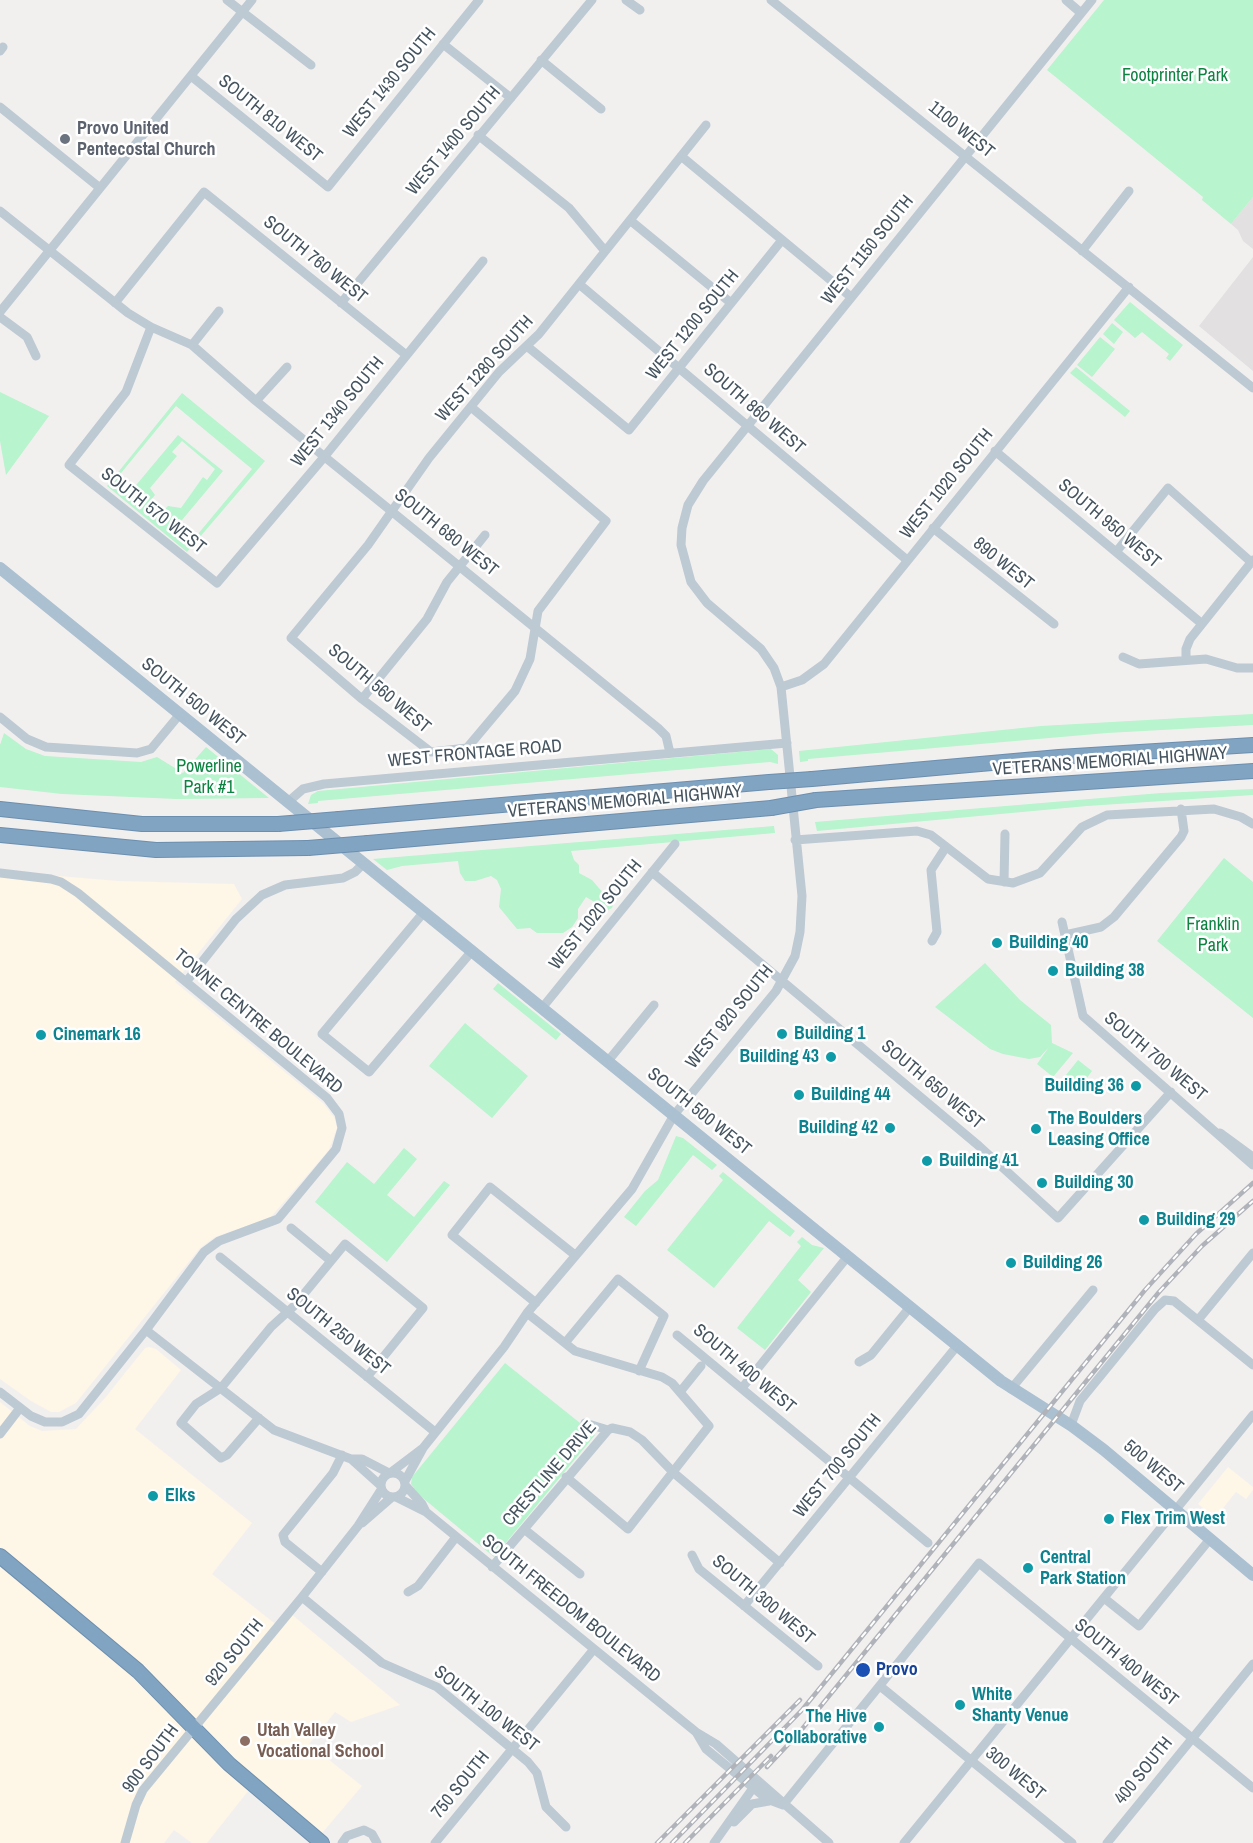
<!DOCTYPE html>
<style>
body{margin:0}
canvas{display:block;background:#f2efef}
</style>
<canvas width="1253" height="1843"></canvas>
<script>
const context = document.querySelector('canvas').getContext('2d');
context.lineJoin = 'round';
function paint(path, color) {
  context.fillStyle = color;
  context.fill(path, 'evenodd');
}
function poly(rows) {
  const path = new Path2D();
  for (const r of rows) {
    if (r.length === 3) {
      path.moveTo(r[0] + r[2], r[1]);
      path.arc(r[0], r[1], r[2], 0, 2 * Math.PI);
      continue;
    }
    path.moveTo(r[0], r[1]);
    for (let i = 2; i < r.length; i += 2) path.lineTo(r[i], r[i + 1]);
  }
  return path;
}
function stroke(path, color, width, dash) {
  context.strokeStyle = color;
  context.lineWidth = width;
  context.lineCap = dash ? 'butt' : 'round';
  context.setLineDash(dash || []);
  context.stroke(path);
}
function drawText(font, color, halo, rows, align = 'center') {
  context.font = font + ' "Archivo Narrow",sans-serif';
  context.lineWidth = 5;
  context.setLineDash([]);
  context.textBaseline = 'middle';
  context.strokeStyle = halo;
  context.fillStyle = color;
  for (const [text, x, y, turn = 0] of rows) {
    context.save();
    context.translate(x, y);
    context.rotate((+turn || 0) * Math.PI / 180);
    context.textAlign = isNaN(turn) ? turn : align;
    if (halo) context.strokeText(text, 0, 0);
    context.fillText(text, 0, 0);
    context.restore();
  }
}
const commercial = poly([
 [0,871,118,881,234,884,242,899,175,982,324,1104,335,1119,337,1128,329,1150,270,1218,215,1237,200,1248,76,1403,59,1412,51,1412,31,1401,0,1379],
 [149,1347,156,1349,181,1370,135,1429,252,1523,212,1574,278,1626,290,1613,400,1705,351,1722,335,1712,309,1744,362,1786,317,1839,252,1786,207,1843,192,1843,174,1830,164,1843,0,1843,0,1402,30,1426,42,1431,76,1429,105,1398,145,1348],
 [1228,1467,1253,1487,1253,1490,1246,1499,1236,1492,1215,1518,1198,1504]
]);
const education = poly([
 [1253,197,1253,249,1243,241,1238,230,1231,224],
 [1253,257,1253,371,1199,326]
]);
const green = poly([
 [1104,0,1253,0,1253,197,1231,224,1202,200,1203,197,1047,70],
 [1130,302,1183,345,1170,361,1166,358,1169,354,1142,332,1135,338,1114,320],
 [1112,323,1123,332,1114,344,1103,334],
 [1100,337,1115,349,1092,377,1077,365],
 [1076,367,1130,411,1125,417,1070,373],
 [0,392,49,416,6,475,0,441],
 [182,393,265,461,187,552,107,486],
 [176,406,252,469,193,540,177,526,223,471,178,435,132,490,117,478],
 [182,441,215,469,207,480,203,477,181,508,168,506,164,510,156,507,151,500,155,495,150,488,177,456,172,452],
 [1253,714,1253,725,1107,733,808,759,808,761,800,762,799,751,1041,726],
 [4,733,26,749,45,756,141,762,157,757,183,773,206,747,269,798,177,799,62,794,0,787,0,745],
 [771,749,778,755,778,764,770,762,318,801,318,803,308,804,311,795,318,791],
 [1253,789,1253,795,1087,806,817,831,815,822,1161,793],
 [774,826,775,833,571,851,574,860,579,865,579,873,592,880,604,894,612,897,614,902,612,908,608,910,586,897,578,909,578,918,572,927,563,933,537,933,530,928,517,929,499,907,501,889,497,880,491,876,475,881,465,881,460,873,458,861,402,866,387,870,373,859],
 [1224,858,1253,882,1253,1018,1157,941],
 [985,963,1020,1000,1051,1025,1052,1043,1073,1053,1053,1077,1037,1064,1049,1047,1040,1057,1029,1059,1003,1054,990,1049,935,1007],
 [498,983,561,1034,556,1040,493,989],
 [465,1023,528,1076,492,1118,429,1066],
 [1078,1060,1092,1071,1081,1086,1066,1075],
 [676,1136,683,1138,717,1165,712,1170,693,1155,636,1226,624,1217,645,1191,658,1180],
 [404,1148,417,1159,387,1195,414,1217,444,1181,450,1185,387,1262,315,1202,347,1162,374,1184],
 [723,1172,795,1231,790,1237,769,1221,714,1288,667,1250,723,1180,719,1176],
 [802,1237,812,1245,824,1248,798,1280,811,1292,765,1350,737,1328,801,1246,797,1242],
 [505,1363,595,1435,494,1557,418,1494,411,1484,412,1477]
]);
const minor = poly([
 [227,0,311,65],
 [626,0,640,10],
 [771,0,1253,388],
 [1066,0,1081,13],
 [443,44,511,98],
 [0,51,3,47],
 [541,60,601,109],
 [191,76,328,187,479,0],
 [0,107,100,188],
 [478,135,569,208,605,251],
 [681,156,851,297],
 [0,211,128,313,151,327,192,345,256,401,658,728,666,736,670,753],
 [631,221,731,303],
 [1082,251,1129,191],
 [579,284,907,560],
 [115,303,204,192,405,354],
 [341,303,592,0],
 [0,312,252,0],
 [0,317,27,337,36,356],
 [151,327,126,392,69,465,217,583,325,456,483,261],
 [192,345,219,311],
 [528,347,629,430,782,240],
 [256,401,287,367],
 [471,407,606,521,538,611,530,659,515,691,467,748,431,752,362,699,291,638,368,545,429,458,499,372,539,334,706,125],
 [995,451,1201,623],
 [933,528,1054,624],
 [1116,552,1168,488,1251,562],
 [1123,657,1139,664,1206,659,1237,668,1253,668],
 [1186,660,1186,649,1190,639,1253,560],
 [781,687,802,680,824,664,1129,287],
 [362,699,427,619,447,582,485,535],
 [0,717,27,739,46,747,137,753,151,749,180,714],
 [288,802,303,789,324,784,787,743],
 [795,840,917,831,931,835,988,879,1013,883,1040,873,1082,827,1107,815,1214,809,1241,817,1253,824],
 [652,872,979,1146,1058,1218,1171,1092],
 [0,873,51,879,61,882,78,893,327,1098,339,1114,342,1128,336,1149,278,1219,219,1241,204,1252,146,1330,79,1414,62,1422,45,1422,31,1416,0,1392],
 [1004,882,1005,834],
 [424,912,322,1034,369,1072,472,951],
 [1062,922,1083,1016,1253,1165],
 [1065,935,1101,927,1114,917,1181,837,1184,831,1181,809],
 [932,941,937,932,931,870,946,847],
 [186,982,236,919,262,895,285,885,343,878,355,872,364,863],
 [542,1008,675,844],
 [608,1061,654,1005],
 [1220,1133,1253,1157],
 [291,1228,331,1261],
 [220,1257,435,1432],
 [536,1303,452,1235,490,1187,575,1255],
 [527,1313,575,1351,662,1377,672,1383,709,1426,628,1529,566,1477],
 [1198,1320,1253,1253],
 [146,1330,274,1430,351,1459,362,1459,389,1473],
 [677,1335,928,1543],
 [565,1343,618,1279,664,1316,639,1371],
 [859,1362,871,1355,910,1307],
 [742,1388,848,1256],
 [1011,1389,1093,1290],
 [680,1392,701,1366],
 [259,1418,227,1455,221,1458,181,1423,196,1404,221,1388,271,1327,294,1306,345,1244,423,1308,367,1377],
 [585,1423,608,1430],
 [1071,1425,1080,1401,1155,1309,1165,1300,1174,1301,1253,1365],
 [0,1434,20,1408],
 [351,1459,380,1485],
 [393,1485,12],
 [390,1473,423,1448],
 [405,1481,423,1448,504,1347,527,1313,632,1189,674,1115,776,991,795,956,800,932,802,896,781,687,774,668,761,649,707,603,691,582,681,545,682,528,688,505,703,481,1092,0],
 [405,1485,422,1504,426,1512],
 [396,1497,426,1512,696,1732,716,1744,829,1843],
 [362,1523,392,1497],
 [524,1529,580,1574],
 [692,1555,699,1569,818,1666],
 [492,1567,608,1430,612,1428,630,1432,642,1440,674,1473,780,1563],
 [322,1572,285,1542,283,1535,333,1473,342,1455],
 [408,1592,418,1586,456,1537],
 [302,1597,382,1663,437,1687,528,1762,537,1773,546,1807,566,1827],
 [1104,1598,1139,1626,1210,1539],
 [744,1606,957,1346],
 [880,1686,1072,1843],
 [696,1732,706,1749,767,1799,783,1805],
 [783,1805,979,1563,1253,1788],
 [734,1822,752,1804,769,1801],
 [125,1843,136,1805,143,1790,302,1597,358,1526,381,1490],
 [342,1843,347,1836,364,1830,372,1834,377,1843],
 [435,1843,594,1649],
 [714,1843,753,1788],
 [904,1843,1253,1415],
 [1107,1843,1253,1664]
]);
const major = poly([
 [0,568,1001,1381,1072,1426,1104,1450,1253,1575]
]);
const highway = poly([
 [812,779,1059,757,1253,745],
 [816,800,1253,771],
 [0,809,142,824,278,824],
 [339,819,769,782],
 [0,835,156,850,308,848],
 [368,843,771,808],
 [0,1556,138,1671,229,1764,322,1843]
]);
const rail = poly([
 [767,1767,798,1734,1159,1292,1202,1246,1253,1201],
 [657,1843,800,1700],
 [672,1843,802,1710,1145,1290,1196,1234,1253,1183],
 [685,1843,771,1756]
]);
const highwayBridge = poly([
 [769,782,812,779],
 [771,808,816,800],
 [278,824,339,819],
 [308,848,368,843]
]);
const markers = [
 [65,139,6,"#6b7280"],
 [997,943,6,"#0f9aa8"],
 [1053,971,6,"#0f9aa8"],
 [782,1034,6,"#0f9aa8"],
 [41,1035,6,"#0f9aa8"],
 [831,1057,6,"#0f9aa8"],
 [1136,1086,6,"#0f9aa8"],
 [799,1095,6,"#0f9aa8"],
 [890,1128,6,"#0f9aa8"],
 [1036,1129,6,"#0f9aa8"],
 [927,1161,6,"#0f9aa8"],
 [1042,1183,6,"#0f9aa8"],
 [1144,1220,6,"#0f9aa8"],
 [1011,1263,6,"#0f9aa8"],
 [153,1496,6,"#0f9aa8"],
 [1109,1519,6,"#0f9aa8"],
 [1028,1568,6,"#0f9aa8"],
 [863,1670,8,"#1a4fb4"],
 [960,1705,6,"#0f9aa8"],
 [879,1727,6,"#0f9aa8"],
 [245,1741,6,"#8d6e63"]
];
const parkNames = [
 ["Footprinter Park",1175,76],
 ["Powerline",209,767],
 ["Park #1",209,788],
 ["Franklin",1213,925],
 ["Park",1213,946]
];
const streetNames = [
 ["WEST 1430 SOUTH",390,83,-51],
 ["SOUTH 810 WEST",270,119,39],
 ["1100 WEST",961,130,39],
 ["WEST 1400 SOUTH",454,141,-50],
 ["WEST 1150 SOUTH",868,250,-51],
 ["SOUTH 760 WEST",315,260,39],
 ["WEST 1200 SOUTH",693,325,-51],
 ["WEST 1280 SOUTH",485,369,-48],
 ["SOUTH 860 WEST",754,409,41],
 ["WEST 1340 SOUTH",338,412,-51],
 ["WEST 1020 SOUTH",947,484,-51],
 ["SOUTH 570 WEST",153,511,38],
 ["SOUTH 950 WEST",1109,524,40],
 ["SOUTH 680 WEST",446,533,39],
 ["890 WEST",1003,564,39],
 ["SOUTH 560 WEST",379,689,40],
 ["SOUTH 500 WEST",193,702,39],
 ["WEST FRONTAGE ROAD",475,754,-5],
 ["VETERANS MEMORIAL HIGHWAY",1110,762,-4],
 ["VETERANS MEMORIAL HIGHWAY",625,802,-5],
 ["WEST 1020 SOUTH",596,915,-51],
 ["WEST 920 SOUTH",730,1017,-51],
 ["TOWNE CENTRE BOULEVARD",258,1022,40],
 ["SOUTH 700 WEST",1155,1057,40],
 ["SOUTH 650 WEST",932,1085,40],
 ["SOUTH 500 WEST",699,1112,39],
 ["SOUTH 250 WEST",338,1332,39],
 ["SOUTH 400 WEST",744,1369,40],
 ["WEST 700 SOUTH",838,1466,-51],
 ["500 WEST",1153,1467,40],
 ["CRESTLINE DRIVE",550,1474,-49],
 ["SOUTH 300 WEST",763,1600,40],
 ["SOUTH FREEDOM BOULEVARD",571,1609,39],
 ["920 SOUTH",235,1653,-51],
 ["SOUTH 400 WEST",1126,1663,39],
 ["SOUTH 100 WEST",486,1709,38],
 ["900 SOUTH",151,1759,-53],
 ["400 SOUTH",1144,1771,-51],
 ["300 WEST",1015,1774,40],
 ["750 SOUTH",461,1785,-51]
];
const worshipNames = [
 ["Provo United",77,129],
 ["Pentecostal Church",77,150]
];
const cultureNames = [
 ["Building 40",1009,943],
 ["Building 38",1065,971],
 ["Building 1",794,1034],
 ["Cinemark 16",53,1035],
 ["Building 43",819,1057,"right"],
 ["Building 36",1124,1086,"right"],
 ["Building 44",811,1095],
 ["The Boulders",1048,1119],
 ["Leasing Office",1048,1140],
 ["Building 42",878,1128,"right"],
 ["Building 41",939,1161],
 ["Building 30",1054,1183],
 ["Building 29",1156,1220],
 ["Building 26",1023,1263],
 ["Elks",165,1496],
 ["Flex Trim West",1121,1519],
 ["Central",1040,1558],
 ["Park Station",1040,1579],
 ["White",972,1695],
 ["Shanty Venue",972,1716],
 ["The Hive",867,1717,"right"],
 ["Collaborative",867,1738,"right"]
];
const transitNames = [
 ["Provo",876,1670]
];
const educationNames = [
 ["Utah Valley",257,1731],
 ["Vocational School",257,1752]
];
paint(commercial, '#fef6e7');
paint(education, '#e3e0e1');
paint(green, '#b8f4cd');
stroke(highway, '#6c8faf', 16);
stroke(minor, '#becad3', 9);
stroke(major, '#abc0d1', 12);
stroke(highway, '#81a4c3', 14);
stroke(rail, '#b0b4ba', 4.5);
stroke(rail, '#fff', 2, [7]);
stroke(highwayBridge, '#6c8faf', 16, []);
stroke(highwayBridge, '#81a4c3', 14);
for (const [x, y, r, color] of markers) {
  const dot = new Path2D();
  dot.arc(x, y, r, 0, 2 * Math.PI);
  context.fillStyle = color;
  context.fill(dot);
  stroke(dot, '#fff', 2);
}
drawText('18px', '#0d8342', '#fff', parkNames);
drawText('18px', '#45545f', '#fff', streetNames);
drawText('bold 18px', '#5b616d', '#fff', worshipNames, 'left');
drawText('bold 18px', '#0d838f', '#fff', cultureNames, 'left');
drawText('bold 18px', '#164399', '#fff', transitNames, 'left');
drawText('bold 18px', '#785e54', '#fff', educationNames, 'left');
</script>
